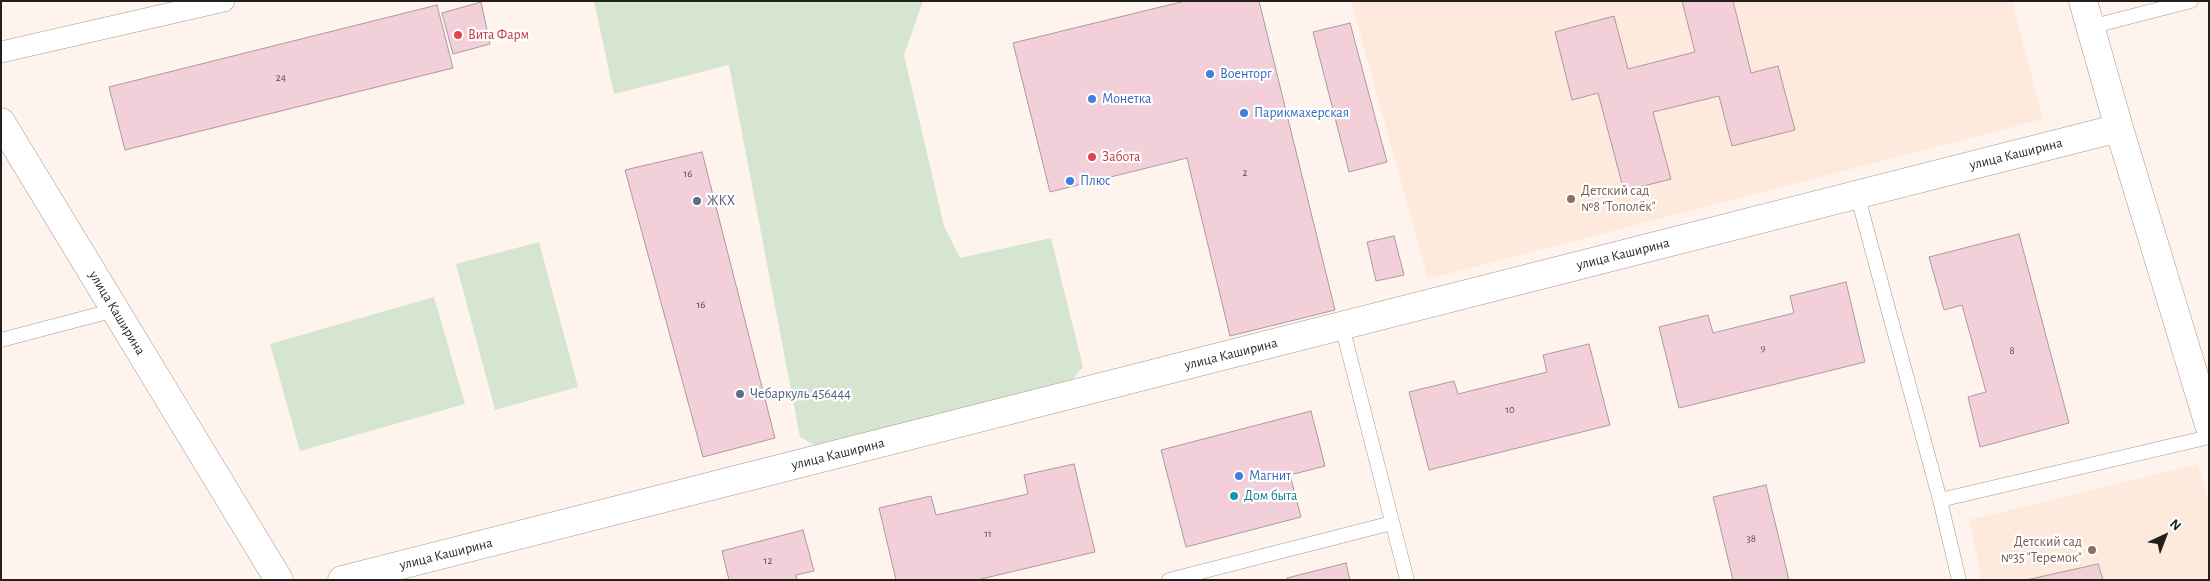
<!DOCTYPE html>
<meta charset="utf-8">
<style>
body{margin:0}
#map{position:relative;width:2210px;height:581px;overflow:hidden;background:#fef4ed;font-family:"Alegreya Sans",sans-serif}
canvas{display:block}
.frame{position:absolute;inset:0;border:2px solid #231f1c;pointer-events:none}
.north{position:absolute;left:2140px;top:511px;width:50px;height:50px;-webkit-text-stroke:4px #fff;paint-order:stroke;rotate:43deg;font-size:14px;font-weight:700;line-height:20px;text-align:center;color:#231f1c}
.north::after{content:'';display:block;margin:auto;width:18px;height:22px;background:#231f1c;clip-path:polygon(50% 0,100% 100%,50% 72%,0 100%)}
</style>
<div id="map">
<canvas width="2210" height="581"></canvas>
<div class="frame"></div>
<div class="north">N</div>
</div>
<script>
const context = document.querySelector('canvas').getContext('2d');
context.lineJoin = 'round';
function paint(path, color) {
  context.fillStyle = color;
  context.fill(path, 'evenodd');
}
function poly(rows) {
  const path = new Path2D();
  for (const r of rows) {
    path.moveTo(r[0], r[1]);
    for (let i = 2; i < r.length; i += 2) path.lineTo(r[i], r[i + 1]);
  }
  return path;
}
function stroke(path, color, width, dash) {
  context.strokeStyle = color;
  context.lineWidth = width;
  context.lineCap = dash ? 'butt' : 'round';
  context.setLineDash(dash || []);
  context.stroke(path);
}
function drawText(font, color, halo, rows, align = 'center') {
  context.font = font + ' "Alegreya Sans",sans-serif';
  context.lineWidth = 4.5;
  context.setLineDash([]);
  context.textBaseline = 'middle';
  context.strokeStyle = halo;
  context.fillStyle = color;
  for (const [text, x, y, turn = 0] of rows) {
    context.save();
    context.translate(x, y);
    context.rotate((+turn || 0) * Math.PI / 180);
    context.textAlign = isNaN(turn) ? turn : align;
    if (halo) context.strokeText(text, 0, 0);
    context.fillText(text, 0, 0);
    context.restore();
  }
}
const built = poly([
 [1351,1,2012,1,2043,119,1428,279],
 [2198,464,2209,504,2209,580,1982,580,1969,520]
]);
const green = poly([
 [594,1,923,1,904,55,944,226,960,258,1051,238,1083,367,1067,386,822,449,800,437,729,65,614,94],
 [539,242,578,387,495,410,456,264],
 [434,297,465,404,300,451,270,344]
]);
const building = poly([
 [1185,1,1259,1,1335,310,1230,336,1187,158,1050,192,1013,43,1185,1],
 [1682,1,1733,1,1751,73,1778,66,1795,130,1732,146,1719,96,1653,112,1671,179,1624,191,1598,93,1572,100,1555,32,1614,16,1628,69,1695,52,1682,1],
 [481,2,490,44,453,54,442,13,481,2],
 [437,5,453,68,125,150,109,87,437,5],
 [1350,23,1387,162,1349,172,1313,32,1350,23],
 [702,152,775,438,703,457,625,170,702,152],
 [2019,234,2069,423,1980,447,1968,397,1986,392,1962,305,1944,310,1929,257,2019,234],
 [1394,236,1404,275,1376,281,1367,242,1394,236],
 [1846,282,1865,362,1679,408,1659,327,1708,315,1713,333,1794,313,1790,296,1846,282],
 [1589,344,1610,425,1429,470,1409,392,1454,381,1458,394,1547,372,1543,355,1589,344],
 [1311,411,1325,466,1290,475,1301,517,1186,547,1161,450,1311,411],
 [1074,464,1095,552,977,580,896,580,879,508,931,496,936,515,1028,494,1024,475,1074,464],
 [1766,485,1789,580,1733,580,1713,497,1766,485],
 [803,530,814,571,796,575,797,580,729,580,722,551,803,530],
 [1346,563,1350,580,1287,580,1287,578,1346,563],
 [2098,564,2103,580,2026,580,2098,564]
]);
const service = poly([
 [2090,27,2191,1],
 [1857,194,1940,500,1959,580],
 [1342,326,1407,580],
 [1,340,115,310],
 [1940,500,2209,437],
 [1169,580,1392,523]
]);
const pedestrian = poly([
 [1,52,224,1]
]);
const minor = poly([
 [2083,1,2119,128,2209,425],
 [1,122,279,580],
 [342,580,2119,128]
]);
const markers = [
 [458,35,5,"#e0444e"],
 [1210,74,5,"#3f7fe0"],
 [1092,99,5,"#3f7fe0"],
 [1244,113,5,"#3f7fe0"],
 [1092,157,5,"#e0444e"],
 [1070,181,5,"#3f7fe0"],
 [1571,199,5,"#8d6e63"],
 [697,201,5,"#5c6f8a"],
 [740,394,5,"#5c6f8a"],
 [1239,476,5,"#3f7fe0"],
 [1234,496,5,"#0f9aa8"],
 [2092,550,5,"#8d6e63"]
];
const numberNames = [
 ["24",281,78],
 ["2",1245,173],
 ["16",688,174],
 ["16",701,305],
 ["9",1763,348],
 ["8",2012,351],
 ["10",1510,410],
 ["11",988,534],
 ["38",1751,539],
 ["12",768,561]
];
const healthNames = [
 ["Вита Фарм",468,35],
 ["Забота",1102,157]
];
const shopNames = [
 ["Военторг",1220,74],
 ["Монетка",1102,99],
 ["Парикмахерская",1254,113],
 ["Плюс",1080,181],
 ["Магнит",1249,476]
];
const streetNames = [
 ["улица Каширина",2016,154,-14],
 ["улица Каширина",1623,254,-14],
 ["улица Каширина",117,313,59],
 ["улица Каширина",1231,354,-14],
 ["улица Каширина",838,454,-14],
 ["улица Каширина",446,554,-14]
];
const educationNames = [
 ["Детский сад",1581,191],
 ["№8 \"Тополёк\"",1581,207],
 ["Детский сад",2082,542,"right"],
 ["№35 \"Теремок\"",2082,558,"right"]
];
const serviceNames = [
 ["ЖКХ",707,201],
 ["Чебаpкуль 456444",750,394]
];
const cultureNames = [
 ["Дом быта",1244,496]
];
paint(built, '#feeadc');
paint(green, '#d6e5cf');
paint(building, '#f2cfd9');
stroke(building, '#aa9a9f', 1);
stroke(service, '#a4988f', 15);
stroke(pedestrian, '#a4988f', 22);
stroke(minor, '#a4988f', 29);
stroke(service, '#fff', 14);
stroke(pedestrian, '#fff', 21);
stroke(minor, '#fff', 28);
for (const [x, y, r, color] of markers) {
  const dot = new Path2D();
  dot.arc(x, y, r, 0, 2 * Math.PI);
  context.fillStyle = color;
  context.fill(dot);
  stroke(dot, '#fff', 2);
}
drawText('11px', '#574b4b', null, numberNames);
drawText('14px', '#be3a42', '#fff', healthNames, 'left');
drawText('14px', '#366cbe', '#fff', shopNames, 'left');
drawText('14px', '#231f1c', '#fff', streetNames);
drawText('14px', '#785e54', '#fff', educationNames, 'left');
drawText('14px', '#4e5e75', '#fff', serviceNames, 'left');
drawText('14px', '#0d838f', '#fff', cultureNames, 'left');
</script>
